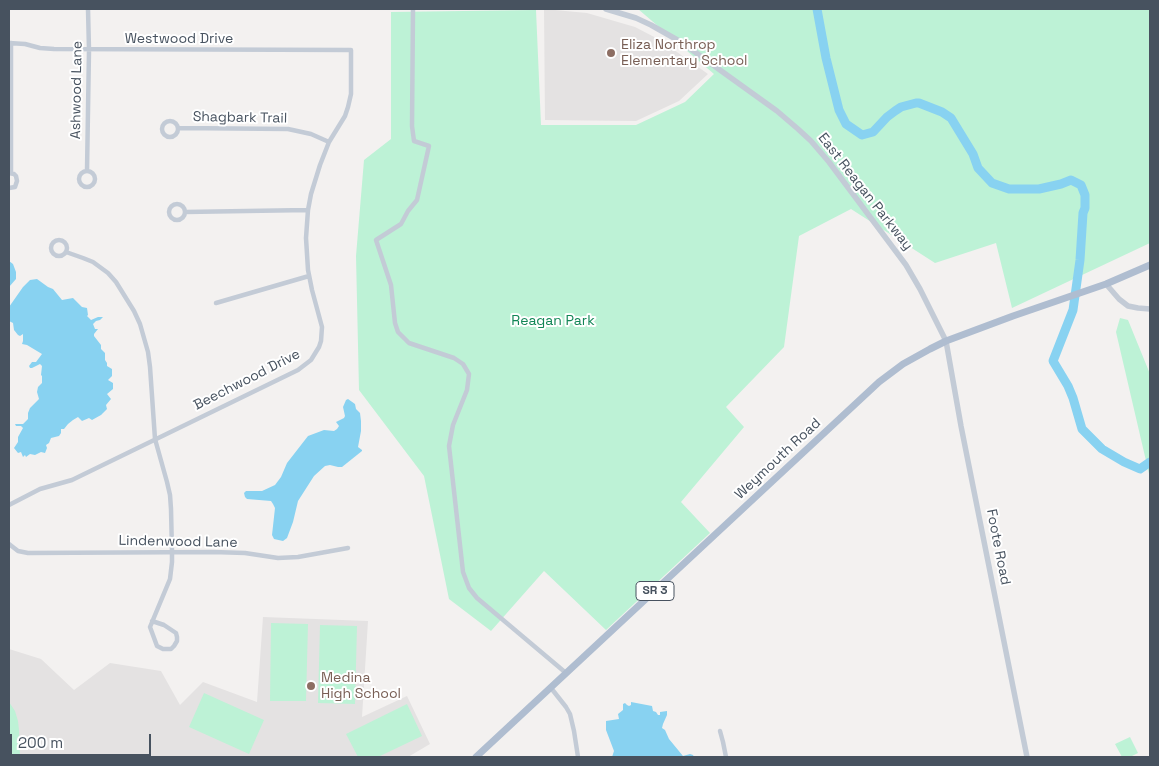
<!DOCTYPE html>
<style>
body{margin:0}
#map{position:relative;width:1159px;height:766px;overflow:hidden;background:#f3f1f0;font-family:"Space Grotesk",sans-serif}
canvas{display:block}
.frame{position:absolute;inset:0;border:10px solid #47525f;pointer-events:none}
.scale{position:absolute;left:10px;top:734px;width:141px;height:22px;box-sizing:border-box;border:2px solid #47525f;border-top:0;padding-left:6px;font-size:15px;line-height:18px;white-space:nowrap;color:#47525f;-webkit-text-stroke:4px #fff;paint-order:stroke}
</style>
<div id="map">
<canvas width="1159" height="766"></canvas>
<div class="frame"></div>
<div class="scale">200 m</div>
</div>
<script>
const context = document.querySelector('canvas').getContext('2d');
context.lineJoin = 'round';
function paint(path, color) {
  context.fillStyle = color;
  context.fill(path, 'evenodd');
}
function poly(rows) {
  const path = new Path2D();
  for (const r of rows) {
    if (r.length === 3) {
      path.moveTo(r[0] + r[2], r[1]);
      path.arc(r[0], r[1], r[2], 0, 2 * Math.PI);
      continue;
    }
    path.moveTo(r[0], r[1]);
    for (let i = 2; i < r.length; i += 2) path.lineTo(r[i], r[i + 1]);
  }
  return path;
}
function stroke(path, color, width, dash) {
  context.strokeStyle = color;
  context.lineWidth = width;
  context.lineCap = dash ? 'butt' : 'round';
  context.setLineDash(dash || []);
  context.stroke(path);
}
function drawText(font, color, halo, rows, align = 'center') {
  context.font = font + ' "Space Grotesk",sans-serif';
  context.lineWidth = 4;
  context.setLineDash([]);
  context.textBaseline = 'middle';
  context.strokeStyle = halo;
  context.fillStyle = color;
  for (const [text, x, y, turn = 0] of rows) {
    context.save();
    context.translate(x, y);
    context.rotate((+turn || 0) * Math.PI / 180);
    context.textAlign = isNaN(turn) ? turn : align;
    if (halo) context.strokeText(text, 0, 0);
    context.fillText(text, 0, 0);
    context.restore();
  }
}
const education = poly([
 [544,9,587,13,635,27,660,40,708,74,679,101,636,121,545,120],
 [263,617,368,621,362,717,407,696,430,744,408,757,9,757,9,649,41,659,74,690,110,663,161,671,180,705,203,682,257,702]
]);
const green = poly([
 [638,9,1150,9,1150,243,1012,308,996,243,935,263,851,209,799,236,784,347,726,407,744,427,681,502,710,533,606,630,544,571,491,631,449,599,424,476,359,390,356,256,364,160,391,139,391,12,536,10,541,125,636,125,685,102,714,74],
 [1120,318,1128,320,1150,374,1150,478,1116,332],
 [271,623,308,624,306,701,270,701],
 [320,625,357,626,355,704,318,703],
 [204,693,264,720,249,754,189,727],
 [9,702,15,711,18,721,19,730,20,757,9,757],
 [407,704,422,736,378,757,358,757,346,734],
 [1130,737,1138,753,1130,757,1122,757,1115,744]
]);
const water = poly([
 [9,261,13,264,16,272,16,279,9,287,9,291],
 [37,279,48,287,53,289,62,300,73,298,82,307,87,308,88,315,87,316,91,320,98,317,103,317,100,320,96,321,93,324,95,329,98,329,94,334,94,336,101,345,101,349,105,353,105,360,107,363,107,366,112,369,112,376,108,380,113,383,113,389,107,394,111,399,106,405,107,409,101,415,92,420,89,418,82,421,78,417,73,420,68,424,64,429,61,429,61,433,59,436,51,438,49,443,46,445,47,448,45,453,41,452,35,455,30,454,26,457,25,455,23,457,21,452,18,453,14,448,18,442,18,437,23,428,21,426,16,426,15,424,23,424,28,419,28,413,30,408,39,399,37,392,38,387,42,383,42,376,41,375,42,366,40,364,32,368,30,368,29,366,32,362,36,362,42,354,27,345,22,344,23,341,23,334,20,336,18,335,14,330,13,323,9,321,9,307,23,287,30,280],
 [348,399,355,404,356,409,360,413,361,421,361,431,358,447,362,450,362,451,342,467,338,467,330,465,325,466,314,476,298,501,293,522,287,538,283,541,274,539,272,535,275,508,273,504,271,501,247,499,245,497,244,493,246,491,262,491,275,485,281,477,287,463,308,436,324,430,334,431,337,429,339,426,336,422,344,418,345,416,343,407,346,400],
 [631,702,652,706,653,711,656,712,658,715,660,715,660,712,667,711,667,715,663,724,662,728,665,730,669,739,683,756,690,754,693,755,694,757,612,757,614,751,606,730,606,721,619,719,618,714,623,710,623,704,625,703,627,705,629,706,631,705]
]);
const river = poly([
 [817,9,826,58,839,110,846,124,862,135,873,132,887,117,895,111,901,107,916,103,919,103,942,112,951,118,973,154,978,168,992,183,1009,189,1039,189,1061,184,1071,180,1081,185,1085,195,1085,208,1083,213,1080,260,1073,310,1053,361,1068,386,1073,398,1082,429,1102,449,1124,462,1140,469,1150,462]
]);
const minor = poly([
 [413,9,412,126,414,141,429,146,417,200,408,211,401,224,376,240,391,285,395,323,398,332,409,343,454,358,463,364,469,374,467,390,453,425,449,446,463,572,469,588,477,598,566,673],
 [9,43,25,44,40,48,54,49,351,50,351,94,348,107,345,116,329,142,320,165,311,194,308,210,306,238,308,270,312,290,322,327,321,341,319,347,311,360,298,370,72,480,40,489,9,505],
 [170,129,8],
 [178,128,288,129,311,134,329,142],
 [87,171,89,50,88,9],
 [87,179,8],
 [11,173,11,43],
 [9,188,15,187,17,181,16,176,14,174,9,173],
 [177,212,8],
 [185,212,308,210],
 [59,248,8],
 [66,252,83,258,93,262,108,273,116,282,134,311,140,324,148,352,150,367,155,439,167,482,170,495,171,509,172,552,172,562,170,579,150,627,157,646,163,649,171,649,174,646,177,641,177,637,176,633,164,625,152,621],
 [216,303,309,276],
 [9,544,18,551,28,553,213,552,245,553,278,558,298,557,348,548],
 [551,688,566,707,570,714,574,731,578,757],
 [720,731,723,742,726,757]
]);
const tertiary = poly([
 [606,9,636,18,651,25,681,42,777,111,798,129,811,141,829,162,906,265,920,289,946,341,961,426,1027,757],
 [1106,284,1119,299,1128,306,1138,308,1150,309]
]);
const primary = poly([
 [476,757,879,382,903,364,930,349,946,341,1013,316,1106,284,1150,265]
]);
const markers = [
 [611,53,5,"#8d6e63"],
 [311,686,5,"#8d6e63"]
];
const shields = [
 [655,591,38]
];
const shieldNames = [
 ["SR 3",655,591]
];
const streetNames = [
 ["Westwood Drive",179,39],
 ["Ashwood Lane",77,90,-89],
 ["Shagbark Trail",240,118,1],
 ["East Reagan Parkway",865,192,52],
 ["Beechwood Drive",247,380,-27],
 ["Weymouth Road",778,459,-43],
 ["Lindenwood Lane",178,542,1],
 ["Foote Road",998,547,79]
];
const educationNames = [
 ["Eliza Northrop",621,45],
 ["Elementary School",621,61],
 ["Medina",321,678],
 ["High School",321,694]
];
const parkNames = [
 ["Reagan Park",553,321]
];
paint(education, '#e4e2e2');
paint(green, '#bdf2d6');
paint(water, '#88d2f1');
stroke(river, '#88d2f1', 9);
stroke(minor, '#c3cbd6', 4.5);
stroke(tertiary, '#c3cbd6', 5.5);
stroke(primary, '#afbdd0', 7);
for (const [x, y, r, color] of markers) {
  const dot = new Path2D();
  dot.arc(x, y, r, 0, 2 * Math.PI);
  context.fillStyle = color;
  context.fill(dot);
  stroke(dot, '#fff', 2);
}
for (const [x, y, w] of shields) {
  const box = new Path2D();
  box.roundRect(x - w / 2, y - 9.5, w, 19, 4);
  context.fillStyle = '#fff';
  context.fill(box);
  stroke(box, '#47525f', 1);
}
drawText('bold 12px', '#47525f', null, shieldNames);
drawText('14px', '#47525f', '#fff', streetNames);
drawText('14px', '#785e54', '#fff', educationNames, 'left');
drawText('14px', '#128656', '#fff', parkNames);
</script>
